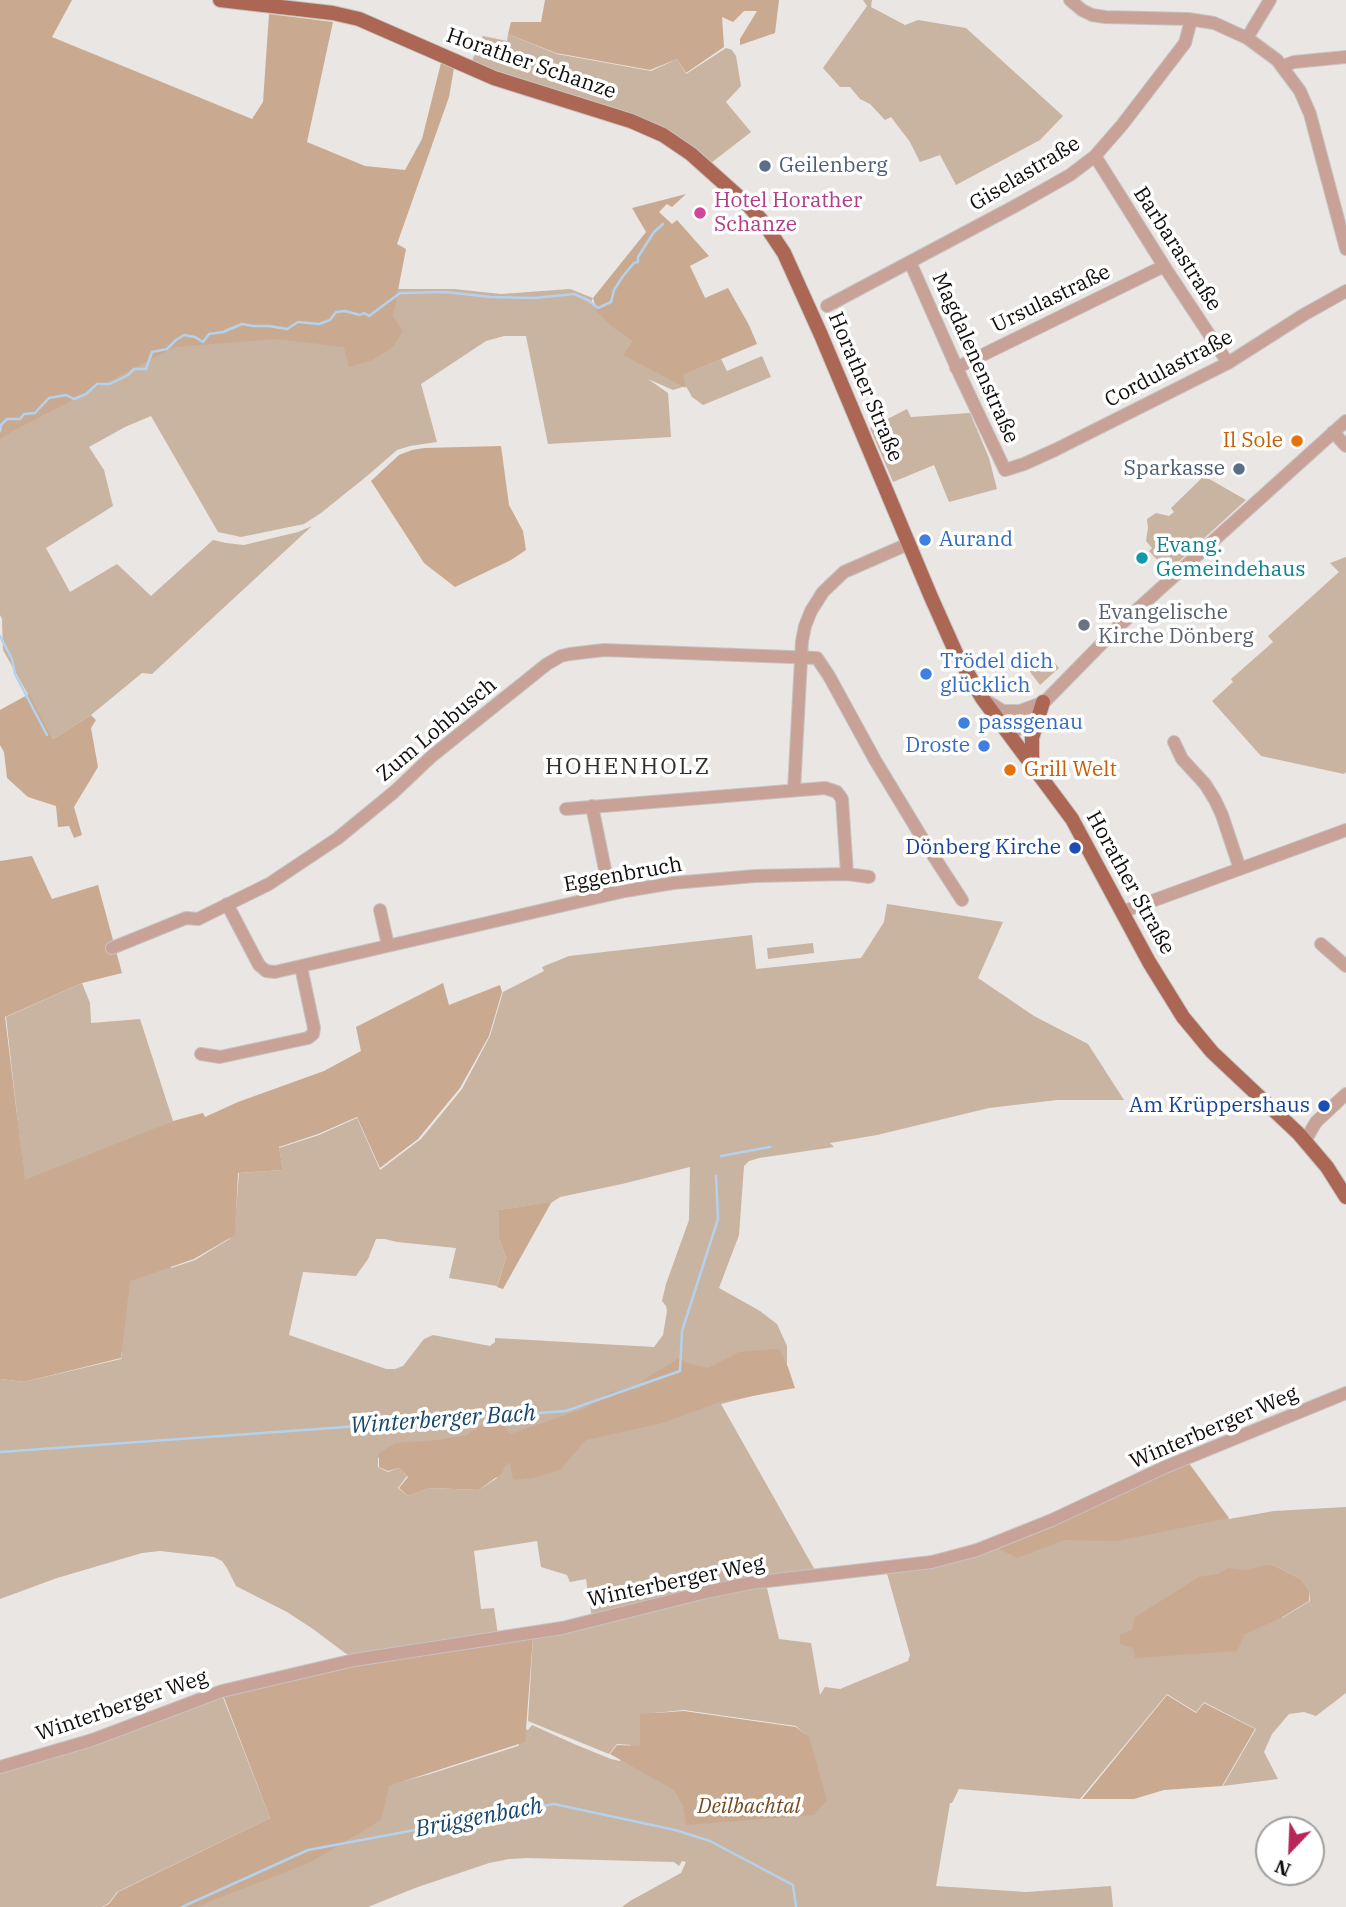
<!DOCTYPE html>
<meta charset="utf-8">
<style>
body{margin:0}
#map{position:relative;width:1346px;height:1907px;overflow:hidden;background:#e9e6e4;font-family:"IBM Plex Serif",serif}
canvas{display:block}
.north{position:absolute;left:1255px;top:1816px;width:70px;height:70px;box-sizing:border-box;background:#fff;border:2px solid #9f9f9e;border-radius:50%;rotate:203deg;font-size:19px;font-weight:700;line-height:28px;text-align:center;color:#0f0e0d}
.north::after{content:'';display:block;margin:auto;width:24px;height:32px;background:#b72856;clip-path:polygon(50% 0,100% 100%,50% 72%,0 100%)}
</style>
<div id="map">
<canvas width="1346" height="1907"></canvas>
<div class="north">N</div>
</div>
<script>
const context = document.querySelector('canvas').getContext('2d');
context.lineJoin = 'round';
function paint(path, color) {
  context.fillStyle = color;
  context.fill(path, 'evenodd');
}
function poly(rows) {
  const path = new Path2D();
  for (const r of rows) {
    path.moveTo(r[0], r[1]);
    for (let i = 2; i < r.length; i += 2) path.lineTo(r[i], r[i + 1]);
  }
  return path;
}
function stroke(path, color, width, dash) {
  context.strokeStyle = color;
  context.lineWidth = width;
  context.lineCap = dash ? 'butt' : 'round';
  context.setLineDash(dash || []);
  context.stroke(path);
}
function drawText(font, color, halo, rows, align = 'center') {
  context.font = font + ' "IBM Plex Serif",serif';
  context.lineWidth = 7;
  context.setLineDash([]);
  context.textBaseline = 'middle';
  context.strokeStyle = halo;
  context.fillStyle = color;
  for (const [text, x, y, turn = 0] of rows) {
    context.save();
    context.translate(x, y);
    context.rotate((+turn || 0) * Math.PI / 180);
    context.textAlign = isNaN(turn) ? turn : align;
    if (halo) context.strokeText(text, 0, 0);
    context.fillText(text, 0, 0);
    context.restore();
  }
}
const green = poly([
 [863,0,872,0,871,7,905,25,918,20,966,28,1063,116,1040,140,956,185,940,155,920,162,910,142,891,117,885,120,870,104,860,99,850,87,840,87,823,68,867,6],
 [508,34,557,54,651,71,677,59,686,74,726,48,732,50,736,56,741,86,726,102,751,132,711,163,693,150,471,63,483,36,507,41],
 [398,289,454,289,501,294,570,289,593,298,591,302,685,374,721,359,727,371,762,356,771,377,703,405,692,397,686,386,673,390,648,379,668,393,671,437,548,444,526,336,504,336,486,341,421,384,437,442,410,446,397,450,367,476,321,513,304,524,241,537,218,532,151,416,125,427,89,447,104,470,113,506,46,548,70,592,117,564,151,596,213,540,226,543,244,545,298,532,312,526,152,674,142,673,91,715,53,739,3,650,2,619,0,615,0,428,153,351,397,296],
 [907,409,911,417,970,413,989,458,997,489,949,502,934,465,893,482,870,428],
 [1204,476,1246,500,1177,563,1163,566,1149,551,1152,548,1146,541,1148,528,1147,519,1156,513,1169,516,1174,512,1171,508],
 [1346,557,1346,772,1344,774,1261,756,1212,701,1233,682,1231,679,1273,642,1268,636,1339,572,1330,563],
 [1048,655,1059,668,1040,685,1025,665],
 [887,904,1003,922,978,978,1034,1016,1088,1044,1124,1100,1057,1100,989,1108,877,1135,830,1143,834,1147,759,1158,749,1161,744,1166,739,1235,719,1288,760,1311,777,1324,787,1346,787,1371,768,1392,721,1404,816,1572,592,1618,586,1579,570,1582,567,1575,541,1567,537,1541,474,1551,481,1609,494,1608,498,1635,353,1657,345,1653,313,1629,287,1612,236,1586,227,1568,222,1561,214,1557,160,1551,142,1553,57,1578,0,1599,0,1173,23,1168,6,1017,82,983,90,1003,91,1023,140,1019,173,1121,152,1130,225,1179,234,1237,239,1173,283,1170,279,1148,319,1135,357,1118,380,1170,421,1139,462,1089,490,1036,503,992,544,971,542,967,569,956,752,935,756,969,861,958,884,922],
 [690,1167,689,1220,666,1284,662,1301,666,1306,667,1311,663,1335,654,1347,495,1338,495,1342,490,1346,433,1335,424,1339,403,1366,395,1369,386,1369,289,1335,303,1272,356,1276,368,1259,376,1239,385,1239,397,1242,456,1248,449,1278,497,1286,506,1258,499,1239,499,1210,551,1203,560,1197,622,1184],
 [231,1238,195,1260,171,1268,170,1252],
 [122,1352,121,1359,24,1382,0,1379],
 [410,1456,496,1477,497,1478,479,1490,429,1488,408,1496,398,1488,407,1476,399,1468,388,1472,378,1467,378,1458],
 [813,943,814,953,768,959,767,948],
 [1183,1464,1229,1519,1274,1511,1346,1507,1346,1693,1316,1716,1304,1712,1289,1714,1272,1734,1264,1752,1278,1779,1223,1786,1256,1729,1204,1702,1196,1712,1167,1694,1080,1799,959,1789,952,1803,950,1803,936,1886,1026,1892,1111,1886,1113,1907,622,1907,630,1901,681,1873,686,1862,682,1861,679,1866,674,1862,527,1858,509,1859,489,1863,415,1888,368,1907,104,1907,339,1799,430,1774,518,1746,524,1736,525,1729,528,1730,532,1725,574,1744,611,1759,620,1761,631,1745,617,1744,609,1754,528,1721,533,1637,706,1595,766,1584,779,1639,811,1643,820,1695,825,1687,840,1689,908,1661,910,1655,886,1570,943,1563],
 [1271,1564,1301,1579,1309,1590,1310,1601,1282,1618,1268,1565],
 [684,1710,796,1726,806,1735,653,1713],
 [222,1695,270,1818,117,1892,109,1903,102,1907,0,1907,0,1770]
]);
const forest = poly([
 [0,0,72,0,52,37,252,119,263,102,269,14,333,22,307,142,365,166,405,170,422,139,441,63,454,68,449,97,397,244,406,249,393,316,403,331,392,348,372,360,349,367,344,347,277,339,175,347,13,431,0,439],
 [545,0,779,0,775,33,740,45,740,39,757,11,744,11,733,22,722,17,724,47,686,73,677,59,650,70,556,53,508,34,511,22,541,22],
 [686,194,672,207,667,204,659,212,672,224,677,220,709,256,690,266,705,298,728,288,749,325,757,344,683,375,686,388,623,355,633,341,611,326,597,312,593,298,646,232,632,208],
 [501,446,509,505,523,531,526,550,511,560,455,587,424,563,371,481,399,455,412,450,424,448],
 [29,694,53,739,91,715,96,720,91,728,98,767,74,807,82,835,74,838,69,826,58,827,56,806,28,797,7,778,4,752,0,745,0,710],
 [32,856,52,899,98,885,122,973,82,983,5,1017,25,1180,173,1121,203,1113,205,1117,238,1102,324,1071,361,1051,356,1027,443,983,449,1005,500,985,502,992,489,1036,460,1088,418,1139,380,1168,357,1117,318,1134,279,1147,283,1170,238,1173,235,1235,194,1259,130,1281,121,1358,24,1382,0,1379,0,861],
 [546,1203,551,1203,503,1289,497,1287,506,1258,499,1239,499,1210],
 [779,1349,788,1367,795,1388,720,1402,662,1423,586,1440,560,1470,534,1478,513,1480,510,1462,505,1466,502,1473,479,1490,429,1488,408,1496,399,1488,408,1477,399,1468,388,1471,379,1467,379,1453,396,1443,439,1440,467,1435,483,1424,500,1421,510,1434,586,1408,611,1392,640,1388,645,1379,679,1358,687,1363,708,1368,739,1352],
 [1188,1462,1229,1518,1117,1541,1064,1540,1017,1558,995,1547],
 [1271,1564,1301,1579,1309,1590,1309,1601,1281,1618,1245,1634,1237,1651,1135,1658,1133,1648,1120,1644,1120,1634,1132,1630,1135,1617,1199,1577,1218,1574,1228,1568,1246,1570],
 [533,1637,525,1742,389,1786,381,1820,311,1862,196,1907,103,1907,109,1904,118,1892,270,1818,223,1695,359,1663],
 [1167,1695,1196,1713,1204,1703,1255,1729,1222,1786,1164,1790,1134,1799,1082,1799],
 [684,1711,796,1727,809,1737,827,1800,814,1815,686,1825,683,1806,674,1790,610,1754,617,1745,640,1746,640,1714]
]);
const stream = poly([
 [0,431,1,425,7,419,20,419,24,414,35,413,49,398,66,395,74,399,86,394,97,384,110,384,128,375,134,369,146,369,152,352,167,349,176,340,184,335,195,337,203,342,209,334,223,332,242,324,253,326,269,326,287,329,298,322,319,324,330,320,336,312,345,311,360,315,364,313,369,316,400,293,446,292,491,297,535,298,574,294,588,300,598,308,611,302,614,290,623,276,634,263,638,262,638,257,654,232,663,224],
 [0,636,12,659,15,674,47,735],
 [721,1156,770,1147],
 [0,1452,566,1411,680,1371,682,1331,718,1219,716,1176],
 [182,1907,308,1850,554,1804,675,1830,710,1841,793,1885,796,1907]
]);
const minor = poly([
 [1070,0,1082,10,1092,15,1105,17,1188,19,1214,23,1247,38,1277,60,1300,91,1310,114,1346,249],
 [1247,38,1270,0],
 [1283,66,1294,62,1346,57],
 [1095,156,1164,266,1228,363],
 [910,262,960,375,1005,470,1024,464,1055,450,1228,363,1305,314,1346,291],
 [827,306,1017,205,1070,175,1095,156,1122,125,1185,43,1191,20],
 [956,368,1164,266],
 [1333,432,1346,446],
 [985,700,1003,711,1020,711,1039,704],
 [1010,737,1120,625,1346,421],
 [1174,742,1182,759,1205,784,1215,800,1222,815,1240,869],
 [794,790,802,641,805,626,811,611,823,592,844,572,908,544],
 [592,806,610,894],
 [566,809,825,788,837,792,842,799,847,874],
 [227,904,259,965,266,971,275,972,625,891,673,883,755,876,847,874,869,877],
 [380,910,388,945],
 [1122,912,1346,830],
 [1321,944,1346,966],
 [112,948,186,918,198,919,269,884,338,838,394,792,432,756,547,664,561,656,570,654,604,650,817,658,829,676,875,760,927,846,962,900],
 [201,1054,220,1057,308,1038,313,1034,314,1028,301,967],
 [1305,1141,1316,1122,1346,1094],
 [0,1767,92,1740,222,1691,354,1660,562,1628,706,1592,750,1583,932,1562,977,1550,1052,1520,1165,1467,1346,1393]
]);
const major = poly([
 [220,0,333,13,359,19,494,78,631,121,663,135,691,154,748,205,764,223,784,253,821,335,931,597,956,653,982,698,1072,819,1149,962,1183,1017,1212,1052,1299,1134,1327,1167,1346,1197],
 [1032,765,1032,738,1043,702]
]);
const markers = [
 [765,166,7,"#5c6f8a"],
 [700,213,7,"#d1479c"],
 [1297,441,7,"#e8710a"],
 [1239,469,7,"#5c6f8a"],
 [925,540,7,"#3f7fe0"],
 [1142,558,7,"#0f9aa8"],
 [1084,625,7,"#6b7280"],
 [926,674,7,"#3f7fe0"],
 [964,723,7,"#3f7fe0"],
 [984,746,7,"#3f7fe0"],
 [1010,770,7,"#e8710a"],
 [1075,848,7,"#1a4fb4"],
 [1324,1106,7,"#1a4fb4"]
];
const streetNames = [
 ["Horather Schanze",531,64,19],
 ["Giselastraße",1025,174,-31],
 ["Barbarastraße",1177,249,57],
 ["Ursulastraße",1051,299,-26],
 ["Magdalenenstraße",975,358,66],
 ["Cordulastraße",1169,369,-28],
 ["Horather Straße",865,387,67],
 ["Zum Lohbusch",437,730,-40],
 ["Eggenbruch",623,875,-10],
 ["Horather Straße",1130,883,61],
 ["Winterberger Weg",1214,1428,-23],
 ["Winterberger Weg",676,1582,-12],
 ["Winterberger Weg",122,1706,-19]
];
const serviceNames = [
 ["Geilenberg",779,166],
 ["Sparkasse",1225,469,"right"]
];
const hotelNames = [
 ["Hotel Horather",714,201],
 ["Schanze",714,225]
];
const foodNames = [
 ["Il Sole",1283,441],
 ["Grill Welt",1024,770,"left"]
];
const shopNames = [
 ["Aurand",939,540],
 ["Trödel dich",940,662],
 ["glücklich",940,686],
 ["passgenau",978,723],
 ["Droste",970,746,"right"]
];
const cultureNames = [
 ["Evang.",1156,546],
 ["Gemeindehaus",1156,570]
];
const worshipNames = [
 ["Evangelische",1098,613],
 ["Kirche Dönberg",1098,637]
];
const transitNames = [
 ["Dönberg Kirche",1061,848],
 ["Am Krüppershaus",1310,1106]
];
const parkNames = [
 ["Deilbachtal",749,1807]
];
const neighbourhoodNames = [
 ["HOHENHOLZ",628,767]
];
const waterNames = [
 ["Winterberger Bach",443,1420,-4],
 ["Brüggenbach",479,1818,-11]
];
paint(green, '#c9b3a1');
paint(forest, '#c9aa91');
stroke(stream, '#b4d2ed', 2.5);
stroke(minor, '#c6c3c2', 14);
stroke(major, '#c6c3c2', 16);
stroke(minor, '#c9a297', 12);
stroke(major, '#ab6654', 14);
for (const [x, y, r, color] of markers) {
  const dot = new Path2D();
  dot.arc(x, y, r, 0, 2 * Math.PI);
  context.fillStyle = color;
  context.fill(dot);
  stroke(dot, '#fff', 2.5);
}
drawText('21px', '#0f0e0d', '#fff', streetNames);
drawText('21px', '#4e5e75', '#fff', serviceNames, 'left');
drawText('21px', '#b23c85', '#fff', hotelNames, 'left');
drawText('21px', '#c56008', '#fff', foodNames, 'right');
drawText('21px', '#366cbe', '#fff', shopNames, 'left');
drawText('21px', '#0d838f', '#fff', cultureNames, 'left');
drawText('21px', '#5b616d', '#fff', worshipNames, 'left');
drawText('21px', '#164399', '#fff', transitNames, 'right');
drawText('italic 21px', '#744a22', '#fff', parkNames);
context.letterSpacing = '2px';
drawText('23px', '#32302e', '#fff', neighbourhoodNames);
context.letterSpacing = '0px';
drawText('italic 23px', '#17466a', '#fff', waterNames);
</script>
